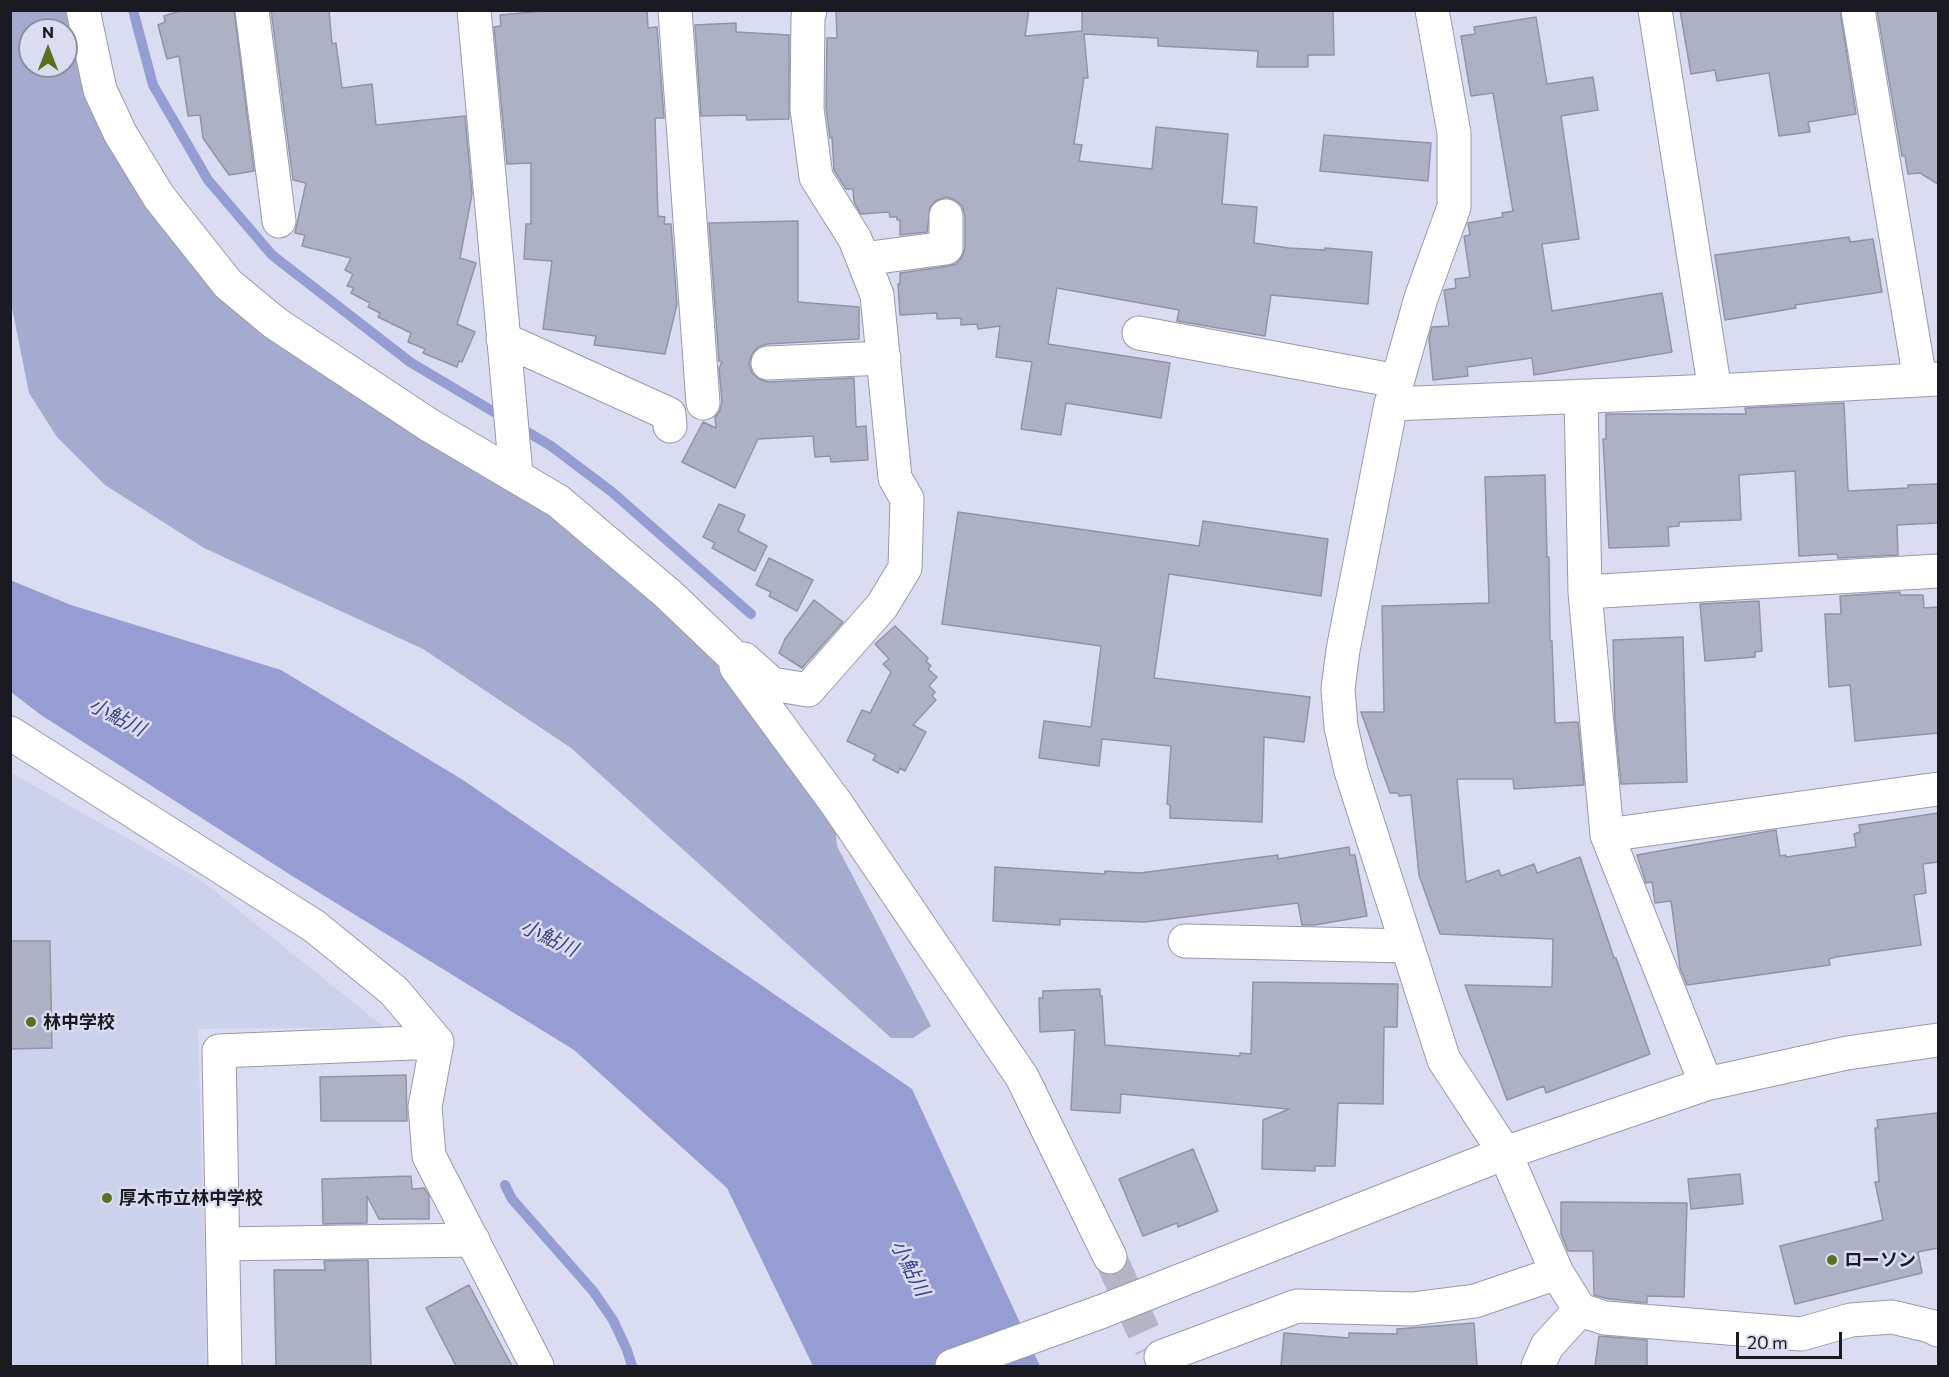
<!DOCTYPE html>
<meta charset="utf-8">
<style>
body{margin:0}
#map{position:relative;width:1949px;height:1377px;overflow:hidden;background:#daddf1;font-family:Commissioner,sans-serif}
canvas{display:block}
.frame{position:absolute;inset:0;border:12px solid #1a1b22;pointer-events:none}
.north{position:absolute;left:18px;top:18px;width:60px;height:60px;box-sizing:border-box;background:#daddf1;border:2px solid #8d8f9e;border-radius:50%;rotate:0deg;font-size:16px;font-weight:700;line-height:24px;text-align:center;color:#1a1b22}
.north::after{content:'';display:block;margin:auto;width:21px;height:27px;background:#5b6f1e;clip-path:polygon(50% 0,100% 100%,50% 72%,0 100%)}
.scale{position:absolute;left:1736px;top:1332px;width:106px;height:27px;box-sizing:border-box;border:3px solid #1a1b22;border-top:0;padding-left:8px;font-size:18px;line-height:21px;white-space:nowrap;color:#1a1b22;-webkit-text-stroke:4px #daddf1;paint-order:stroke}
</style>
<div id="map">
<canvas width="1949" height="1377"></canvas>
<div class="frame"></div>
<div class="north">N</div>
<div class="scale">20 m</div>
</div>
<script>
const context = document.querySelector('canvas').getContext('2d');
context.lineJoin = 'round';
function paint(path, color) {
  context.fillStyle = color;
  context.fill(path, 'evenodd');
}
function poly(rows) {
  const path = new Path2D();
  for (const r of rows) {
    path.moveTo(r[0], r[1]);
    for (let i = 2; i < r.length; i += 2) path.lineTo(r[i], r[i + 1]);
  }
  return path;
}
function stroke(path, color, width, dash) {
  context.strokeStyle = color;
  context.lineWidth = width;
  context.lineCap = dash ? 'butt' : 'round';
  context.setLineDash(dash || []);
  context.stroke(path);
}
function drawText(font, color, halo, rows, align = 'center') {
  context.font = font + ' Commissioner,"Noto Sans JP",sans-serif';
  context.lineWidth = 5;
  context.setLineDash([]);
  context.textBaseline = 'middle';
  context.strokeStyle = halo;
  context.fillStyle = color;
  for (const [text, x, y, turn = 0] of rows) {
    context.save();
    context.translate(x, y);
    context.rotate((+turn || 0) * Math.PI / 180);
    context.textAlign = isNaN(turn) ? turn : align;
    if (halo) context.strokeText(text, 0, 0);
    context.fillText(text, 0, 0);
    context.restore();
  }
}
const built = poly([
 [10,772,201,880,384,1027,198,1029,208,1366,11,1366]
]);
const green = poly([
 [10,11,70,11,210,279,560,513,721,658,835,822,837,846,931,1026,913,1038,891,1038,571,748,423,649,204,548,105,485,57,437,29,393,11,303],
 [30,30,66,30,66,66,30,66]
]);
const water = poly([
 [10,580,71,605,281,670,463,780,912,1089,1040,1366,813,1366,727,1188,574,1050,289,874,41,715,11,692]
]);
const stream = poly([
 [133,10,153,85,208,180,272,255,410,362,551,446,612,492,751,614],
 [505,1185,512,1199,593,1291,613,1320,627,1350,632,1366]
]);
const building = poly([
 [183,10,234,10,254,171,229,175,203,138,200,115,188,116,179,56,167,59,158,25,165,22,164,16,183,10],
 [271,10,329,10,332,44,336,43,342,88,372,84,376,125,465,116,472,194,460,258,476,263,457,324,475,332,462,362,459,361,457,367,423,353,425,349,408,342,411,333,378,317,380,313,368,307,370,303,351,293,354,288,347,286,353,274,345,270,351,258,302,246,305,235,295,233,306,183,293,180,271,10],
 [555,10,647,10,648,28,657,27,664,118,655,118,658,216,665,217,664,224,671,224,677,304,665,354,594,345,596,336,543,329,552,261,524,259,526,224,531,224,531,163,507,164,494,27,501,26,500,15,555,10],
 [836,10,1029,10,1025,36,1082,31,1082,10,1333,10,1334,55,1308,55,1308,67,1257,67,1258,51,1158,46,1158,38,1084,34,1088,78,1084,78,1074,144,1082,145,1079,161,1152,169,1156,127,1228,134,1222,204,1257,207,1254,243,1289,248,1325,250,1325,248,1372,252,1368,304,1271,295,1265,336,1177,321,1179,310,1057,288,1048,344,1170,363,1161,418,1066,403,1061,435,1021,429,1032,362,996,357,1000,326,978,329,977,324,961,325,961,318,937,319,937,313,900,315,898,284,900,284,900,273,949,266,956,264,962,257,965,248,965,216,962,206,955,200,947,197,937,200,930,207,927,232,900,235,900,220,897,220,897,217,890,217,889,212,861,214,854,202,853,189,846,189,834,170,832,137,830,138,826,108,827,38,837,38,836,10],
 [1680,10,1840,10,1856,114,1808,122,1810,132,1779,136,1769,73,1717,81,1715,70,1691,74,1680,10],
 [1877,10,1938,10,1938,184,1920,173,1908,174,1905,156,1902,156,1877,10],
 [1536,17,1547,84,1593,77,1598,110,1561,116,1579,239,1542,244,1552,311,1662,293,1672,352,1534,375,1532,358,1467,367,1468,376,1433,380,1429,338,1432,327,1449,326,1444,290,1456,288,1455,279,1470,277,1464,236,1470,235,1468,223,1503,217,1502,213,1513,211,1493,93,1471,96,1461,36,1475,34,1474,27,1536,17],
 [736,23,736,32,789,35,789,119,747,120,746,115,701,116,695,25,736,23],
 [1324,135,1431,143,1428,181,1320,171,1324,135],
 [798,221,798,302,859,307,859,339,767,344,758,347,752,354,749,364,752,373,759,379,768,382,854,378,856,427,866,426,868,460,831,462,830,456,815,457,813,436,758,439,735,488,682,462,703,422,716,428,715,417,720,411,722,402,719,368,722,362,719,361,709,223,798,221],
 [1849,237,1850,242,1873,239,1882,292,1795,305,1796,308,1725,320,1715,255,1849,237],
 [1844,403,1848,491,1908,488,1908,485,1938,484,1938,523,1897,525,1898,555,1838,558,1837,554,1799,556,1795,471,1739,475,1741,520,1679,522,1679,526,1668,527,1669,546,1609,548,1603,439,1606,439,1606,414,1746,414,1745,408,1844,403],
 [1545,475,1547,557,1549,557,1550,641,1552,641,1555,723,1578,722,1584,785,1514,789,1513,779,1457,779,1466,882,1499,870,1501,876,1534,864,1537,873,1580,857,1614,958,1616,958,1650,1054,1546,1093,1544,1086,1507,1100,1465,985,1552,987,1553,939,1440,934,1419,875,1411,795,1399,796,1398,793,1390,793,1361,712,1384,712,1382,606,1489,603,1485,477,1545,475],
 [719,504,745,515,738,531,767,546,755,571,712,548,715,543,703,537,719,504],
 [958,512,1199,546,1203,521,1328,539,1321,596,1169,574,1154,678,1310,697,1304,742,1264,737,1262,822,1170,818,1170,805,1167,804,1171,746,1102,739,1099,766,1039,758,1044,721,1091,727,1101,646,942,624,958,512],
 [769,558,813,580,797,611,769,596,771,592,756,585,769,558],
 [1900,592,1900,595,1923,595,1924,608,1938,607,1938,733,1855,741,1850,685,1829,687,1825,614,1841,614,1840,596,1900,592],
 [814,600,843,622,802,668,779,653,785,639,814,600],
 [1759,601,1762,651,1755,652,1755,657,1705,661,1700,604,1759,601],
 [895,626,928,658,926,661,931,666,928,669,937,677,929,686,935,692,932,696,936,700,913,725,926,732,905,771,900,768,898,773,873,760,876,755,847,741,862,710,870,713,891,672,883,664,889,659,875,644,895,626],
 [1683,637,1687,782,1621,784,1615,720,1613,640,1683,637],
 [1938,813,1938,862,1923,864,1926,893,1914,895,1921,945,1836,957,1829,959,1830,965,1687,985,1680,968,1671,901,1655,903,1652,882,1646,883,1637,855,1776,830,1780,856,1786,855,1786,857,1856,847,1854,834,1860,832,1859,825,1938,813],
 [1349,847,1350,855,1355,855,1367,916,1315,925,1302,925,1298,903,1145,922,1060,919,1060,925,993,921,995,867,1105,874,1105,871,1140,873,1278,855,1278,859,1349,847],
 [10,941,50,941,52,1048,10,1049,10,941],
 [1253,982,1398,984,1397,1027,1384,1027,1383,1104,1338,1103,1335,1166,1315,1166,1315,1171,1262,1169,1263,1120,1289,1109,1121,1094,1120,1113,1071,1110,1075,1030,1040,1032,1039,998,1043,998,1043,991,1100,989,1100,996,1102,996,1105,1045,1240,1056,1240,1053,1251,1054,1253,982],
 [406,1075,407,1121,321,1121,320,1077,406,1075],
 [1937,1113,1938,1129,1938,1248,1918,1252,1922,1273,1795,1304,1780,1246,1883,1220,1875,1182,1879,1182,1875,1128,1878,1128,1877,1120,1937,1113],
 [1193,1149,1218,1211,1178,1227,1177,1223,1143,1236,1119,1179,1193,1149],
 [1740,1174,1743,1204,1691,1209,1688,1179,1740,1174],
 [411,1176,412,1189,424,1188,429,1196,429,1219,379,1219,367,1196,367,1223,323,1224,322,1179,411,1176],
 [1561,1202,1687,1203,1684,1297,1647,1296,1647,1303,1609,1299,1594,1295,1593,1251,1568,1251,1561,1234,1561,1202],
 [368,1260,371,1366,276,1366,274,1270,325,1270,324,1261,368,1260],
 [469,1285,512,1366,456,1366,426,1308,469,1285],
 [1474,1323,1477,1366,1281,1366,1284,1333,1349,1338,1349,1333,1397,1334,1397,1329,1474,1323],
 [1599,1336,1647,1340,1647,1366,1595,1366,1599,1336]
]);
const minorTunnel = poly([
 [1110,1257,1151,1348]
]);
const minor = poly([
 [83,10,100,90,120,133,159,197,228,284,275,323,429,425,558,501,668,594,735,658,736,667,836,803,1022,1077,1110,1257],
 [252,10,279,221],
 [474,10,516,474],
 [675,10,703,403],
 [1432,10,1454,133,1454,207,1421,298,1391,404,1343,650,1338,689,1341,727,1351,771,1444,1060,1505,1153,1557,1273,1580,1310,1605,1318,1801,1334,1851,1320,1892,1317,1930,1326,1938,1330],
 [1655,10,1715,391],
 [1858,10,1920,380],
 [863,259,946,248,946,216],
 [1139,333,1397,381],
 [503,339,669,414,670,426],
 [768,363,884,358],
 [1581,396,1585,592,1607,835,1706,1084],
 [1391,404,1715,391,1938,379],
 [1585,592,1938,571],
 [744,659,772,684,808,690,882,606,905,568,907,499,895,478,877,295,855,239,816,177,807,109,808,17,810,10],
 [10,733,314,926,394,991,437,1042],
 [1607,835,1938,789],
 [1185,941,1407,946],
 [437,1042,425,1107,429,1156,537,1366],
 [223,1244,473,1240],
 [1161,1357,1297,1306,1412,1309,1475,1301,1557,1273],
 [225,1366,219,1051,437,1042],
 [952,1366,1103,1311,1505,1153,1706,1084,1847,1053,1938,1040],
 [1538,1366,1547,1346,1580,1310]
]);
const markers = [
 [31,1022,6,"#5b6f1e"],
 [107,1198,6,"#5b6f1e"],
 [1832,1260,6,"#5b6f1e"]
];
const poiNames = [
 ["林中学校",43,1022],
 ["厚木市立林中学校",119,1198],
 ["ローソン",1844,1260]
];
const waterNames = [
 ["小鮎川",117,717,27],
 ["小鮎川",549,938,25],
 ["小鮎川",910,1268,63]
];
paint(built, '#cdd2ec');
paint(green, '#a5abce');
paint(water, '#969dd2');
stroke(stream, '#969dd2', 10);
paint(building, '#adb1c4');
stroke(building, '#9194a6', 1.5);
stroke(minorTunnel, '#b4b6c8', 33, [33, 16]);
stroke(minor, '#979aad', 35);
stroke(minor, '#fff', 33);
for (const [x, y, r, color] of markers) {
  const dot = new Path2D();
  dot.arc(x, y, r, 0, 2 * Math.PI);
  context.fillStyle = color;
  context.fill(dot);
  stroke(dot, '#daddf1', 2);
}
drawText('bold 18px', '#1a1b22', '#daddf1', poiNames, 'left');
drawText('italic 20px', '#3f4283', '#daddf1', waterNames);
</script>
